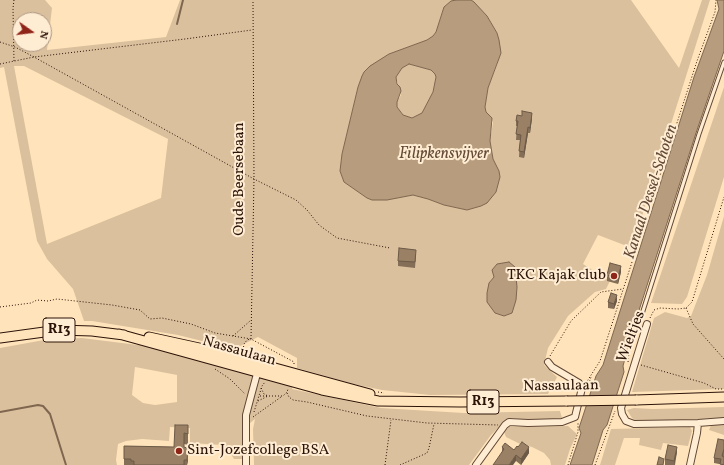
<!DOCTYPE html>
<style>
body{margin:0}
#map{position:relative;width:724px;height:465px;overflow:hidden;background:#ffe4bb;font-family:Vollkorn,serif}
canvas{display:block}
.north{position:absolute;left:12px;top:12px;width:40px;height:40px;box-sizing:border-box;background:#ffedd3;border:1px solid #ab9682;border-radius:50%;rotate:104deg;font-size:11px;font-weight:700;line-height:16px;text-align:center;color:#2c1308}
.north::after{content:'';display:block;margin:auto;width:14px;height:18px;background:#8f2418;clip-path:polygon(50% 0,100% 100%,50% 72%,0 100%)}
</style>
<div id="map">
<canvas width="724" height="465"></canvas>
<div class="north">N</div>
</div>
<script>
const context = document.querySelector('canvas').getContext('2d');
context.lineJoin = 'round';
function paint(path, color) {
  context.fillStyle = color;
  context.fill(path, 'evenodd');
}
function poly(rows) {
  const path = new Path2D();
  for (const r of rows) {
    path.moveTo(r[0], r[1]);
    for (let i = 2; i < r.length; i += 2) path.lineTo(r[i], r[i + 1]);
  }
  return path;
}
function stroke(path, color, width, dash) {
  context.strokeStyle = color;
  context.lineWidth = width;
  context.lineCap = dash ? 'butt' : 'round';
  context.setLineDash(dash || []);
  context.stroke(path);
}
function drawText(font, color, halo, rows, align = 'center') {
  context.font = font + ' Vollkorn,serif';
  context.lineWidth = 4;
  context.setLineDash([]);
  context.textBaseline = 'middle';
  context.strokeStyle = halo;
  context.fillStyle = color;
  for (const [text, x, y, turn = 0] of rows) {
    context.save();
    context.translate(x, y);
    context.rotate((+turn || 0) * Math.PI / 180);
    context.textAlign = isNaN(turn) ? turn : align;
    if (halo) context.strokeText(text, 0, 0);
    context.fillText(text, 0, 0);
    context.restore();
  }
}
const green = poly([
 [0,0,45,0,52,8,47,50,166,37,180,0,456,0,451,1,444,7,436,32,433,36,427,40,389,54,364,72,358,87,342,154,340,171,344,182,367,198,372,200,387,200,413,195,428,199,444,205,467,210,481,206,496,192,500,177,499,171,493,159,490,141,493,122,486,112,485,107,488,88,497,65,500,47,497,33,487,16,471,0,631,0,679,68,702,0,710,0,632,248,598,235,583,264,610,281,606,289,595,292,568,316,548,348,544,365,557,377,548,394,430,395,382,390,353,384,297,368,297,358,258,337,234,349,178,335,92,321,84,321,73,289,47,259,37,241,4,67,0,68],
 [20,20,44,20,44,44,20,44],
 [14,66,24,66,168,139,161,198,47,244],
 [494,277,517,287,512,313,489,283],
 [409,64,431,70,435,74,436,77,433,92,422,114,412,118,403,115,397,107,397,102,401,95,396,77,402,68],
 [724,87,724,177,687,297,682,304,651,303],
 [724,216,724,389,632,392,654,318,665,312,687,318,691,316,707,275],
 [82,338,138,345,145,343,293,385,292,389,381,408,464,413,560,411,562,418,529,421,512,418,505,421,491,435,469,465,254,465,253,429,255,419,244,428,242,459,234,459,229,451,223,445,190,443,190,428,170,427,169,441,142,439,126,441,118,444,116,460,117,465,0,465,0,348,44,340],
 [135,367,177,375,177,402,155,405,143,403,132,395],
 [724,407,724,418,702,419,636,421,632,418,627,410,634,408,653,409],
 [712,423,724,423,724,435,709,430],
 [568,426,577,434,570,449,565,465,551,465,550,460,544,453,532,447,520,444,506,437,504,432,509,427],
 [690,427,692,431,688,446,663,443,661,450,639,445,640,438,624,438,615,465,600,465,611,429]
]);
const water = poly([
 [456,0,471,0,474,2,487,16,497,33,499,40,501,53,488,88,485,107,486,112,492,118,490,141,493,159,499,171,500,177,496,192,487,203,481,206,467,210,444,205,428,199,413,195,387,200,372,200,367,198,344,182,340,171,342,154,358,87,362,76,364,72,370,66,389,54,427,40,433,36,436,32,444,7,451,1,456,0],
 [409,64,431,70,435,74,436,77,433,92,422,113,412,118,403,115,397,107,397,102,401,91,400,87,397,84,396,77,402,68,409,64],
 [717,0,724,0,724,51,696,133,633,329,623,366,624,372,607,425,603,430,592,465,570,465,581,433,579,428,596,376,603,365,694,77,719,9,717,0],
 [509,262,515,267,517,287,516,300,512,313,504,316,495,313,487,302,487,293,489,283,494,277,492,270,497,264,509,262]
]);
const stream = poly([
 [177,24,183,0],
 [0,412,38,405,43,406,50,414,66,465]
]);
const path = poly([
 [14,0,13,8,14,61],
 [0,42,15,47,34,57,254,179,296,200,307,210,319,225,337,238,390,248],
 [0,64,34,57,185,39,252,30],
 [0,307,31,303,37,300,48,301,57,299,112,305,140,310,150,319,162,318,191,324,215,333,251,339,294,362,294,364],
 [686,308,693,324,724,359],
 [650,318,654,310,660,308,678,309,686,308,692,302,724,197],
 [233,336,250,321],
 [251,339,254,179,253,0],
 [243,350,244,344,247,340,250,339],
 [550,356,571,321,601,292,623,289],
 [628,362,629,353,640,319],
 [641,365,704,383,716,389,724,389],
 [215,369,230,379,245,394],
 [586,383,600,361,697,61,715,12,716,0],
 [588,387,591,377],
 [261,388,264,394,268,396],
 [378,392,384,393],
 [287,393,289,397,293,400,307,402,367,416,427,423,498,425],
 [260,396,283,396,287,392,288,389],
 [258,401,268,396],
 [254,412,262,386,265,382],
 [253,417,281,397],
 [385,465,391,420],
 [400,465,427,453,429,448,434,424],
 [568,465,578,432,578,423],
 [595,465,615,411]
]);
const service = poly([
 [642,314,699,134,724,62]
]);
const minor = poly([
 [647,324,621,408,622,414,626,421,634,424,698,423,724,421],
 [246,465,246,415,251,396,258,370],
 [476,465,505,425,509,422,528,423,562,422,575,417,582,388,579,383,552,367,548,362],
 [690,465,697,433,698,423]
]);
const primary = poly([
 [119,334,322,390,378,401,460,402,567,401],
 [149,337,213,351,370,394],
 [0,338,59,330,92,331,124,335],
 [636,400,724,397]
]);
const primaryBridge = poly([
 [567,401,636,400]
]);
const wall = poly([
 [532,118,530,133,528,133,524,158,519,157,520,140,516,140,517,126,516,126,516,121],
 [416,255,415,268,398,266,398,261],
 [621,272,618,284,607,281,607,275],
 [617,301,614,309,608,308,608,302],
 [188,425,188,445,184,444,184,447,188,461,187,465,124,465,124,446,174,447],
 [724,440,724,465,714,463,714,458],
 [502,447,514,450,518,447,529,453,521,465,516,461,502,453],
 [677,452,675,465,665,465,665,459]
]);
const shadedWall = poly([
 [532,113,532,118,530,133,530,128],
 [528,127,528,133,524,158,524,152],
 [621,266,621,272,618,284,618,278],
 [617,295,617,301,614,309,614,304],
 [529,447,529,453,521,465,521,459],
 [677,447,677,452,674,465,674,461],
 [188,450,188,461,187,465],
 [516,455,516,461,513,465,509,465]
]);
const building = poly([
 [522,111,532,113,530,128,528,127,524,152,519,151,521,135,516,134,518,121,516,121,517,115,522,116,522,111],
 [399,248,416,250,415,262,398,261,399,248],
 [610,263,621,266,618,278,607,275,610,263],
 [611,293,617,295,614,304,608,302,611,293],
 [175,425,188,425,188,434,184,433,184,447,187,448,188,450,187,460,184,460,184,465,134,465,134,461,131,461,131,459,124,459,124,446,174,447,175,425],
 [718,439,724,440,724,449,722,456,724,457,724,465,720,464,721,459,714,458,718,439],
 [522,442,529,447,521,459,516,455,509,465,493,465,504,449,502,447,505,443,514,450,517,446,518,447,522,442],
 [668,445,677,447,674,461,665,459,668,445],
 [659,457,664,459,663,465,657,465,659,457]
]);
const markers = [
 [614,276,4,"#8f2418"],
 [179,451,4,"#8f2418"]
];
const shields = [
 [59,330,32],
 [483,402,32]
];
const shieldNames = [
 ["R13",59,330],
 ["R13",483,402]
];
const streetNames = [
 ["Oude Beersebaan",240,179,-90],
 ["Wieltjes",632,337,-69],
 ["Nassaulaan",239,352,16],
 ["Nassaulaan",561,387,-1]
];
const poiNames = [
 ["TKC Kajak club",606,276],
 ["Sint-Jozefcollege BSA",187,451,"left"]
];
const waterNames = [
 ["Filipkensvijver",444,155],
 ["Kanaal Dessel-Schoten",652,192,-72]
];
paint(green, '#dbc09d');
paint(water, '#b79d7e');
stroke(water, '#7f664f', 1);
stroke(stream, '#7f664f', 2);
stroke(service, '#614735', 5);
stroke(minor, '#614735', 8);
stroke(primary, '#2c1308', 11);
stroke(path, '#2c1308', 1, [1, 2]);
stroke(service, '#ffedd3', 3);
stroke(minor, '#ffedd3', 6);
stroke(primary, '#ffe4bb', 9);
stroke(primaryBridge, '#2c1308', 11, []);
stroke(primaryBridge, '#ffe4bb', 9);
paint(wall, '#846e57');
paint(shadedWall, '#6c5a47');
paint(building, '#9a8065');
stroke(building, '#6c5a47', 1);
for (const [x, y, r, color] of markers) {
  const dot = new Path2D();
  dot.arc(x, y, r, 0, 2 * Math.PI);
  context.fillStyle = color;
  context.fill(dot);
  stroke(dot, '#ffedd3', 1.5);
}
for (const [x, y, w] of shields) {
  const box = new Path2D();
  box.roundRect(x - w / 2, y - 12, w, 24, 3);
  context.fillStyle = '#ffedd3';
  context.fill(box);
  stroke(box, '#2c1308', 1);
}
drawText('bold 14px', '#2c1308', null, shieldNames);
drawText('15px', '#2c1308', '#ffedd3', streetNames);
drawText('15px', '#2c1308', '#ffedd3', poiNames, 'right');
drawText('italic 16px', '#644a37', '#ffedd3', waterNames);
</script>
